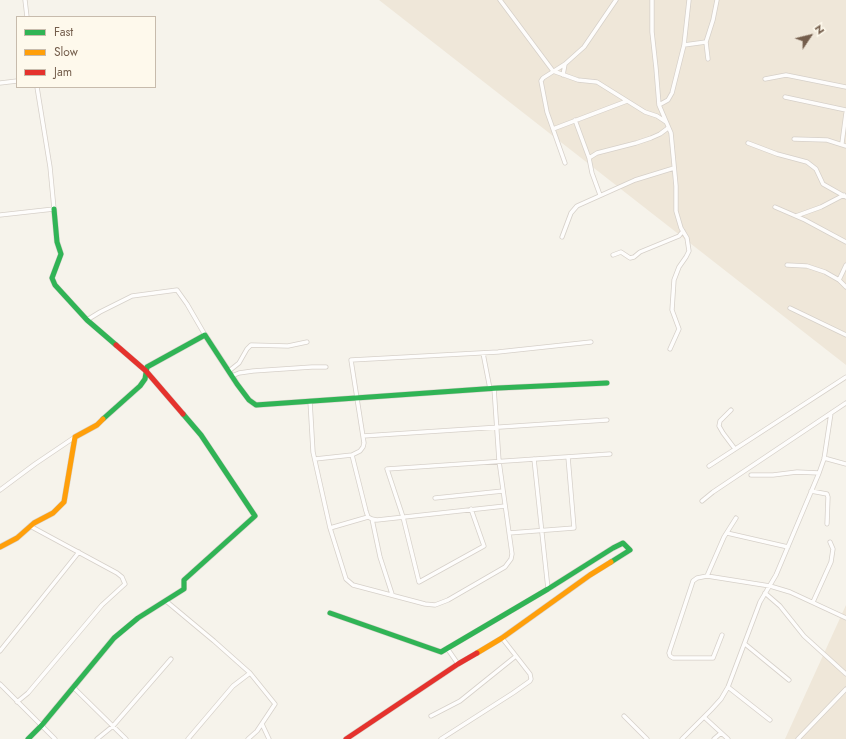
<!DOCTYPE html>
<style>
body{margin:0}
#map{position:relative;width:846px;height:739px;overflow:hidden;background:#f6f3eb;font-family:Jost,sans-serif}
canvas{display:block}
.legend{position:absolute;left:16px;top:16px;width:140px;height:72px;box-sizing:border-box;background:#fef9ec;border:1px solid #c7bbac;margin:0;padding:5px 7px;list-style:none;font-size:12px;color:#745e4c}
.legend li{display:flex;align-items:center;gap:8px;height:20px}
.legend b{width:20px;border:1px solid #c7bbac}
.north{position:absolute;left:790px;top:16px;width:40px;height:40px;-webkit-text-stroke:3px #fef9ec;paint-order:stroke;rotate:55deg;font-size:11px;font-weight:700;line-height:16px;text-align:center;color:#745e4c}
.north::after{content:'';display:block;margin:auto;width:14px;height:18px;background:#745e4c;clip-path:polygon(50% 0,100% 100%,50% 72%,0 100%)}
</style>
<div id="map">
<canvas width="846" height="739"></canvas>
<ul class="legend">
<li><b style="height:5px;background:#30b455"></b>Fast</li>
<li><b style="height:5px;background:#ff9f0a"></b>Slow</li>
<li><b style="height:5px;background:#e5322d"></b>Jam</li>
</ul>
<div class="north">N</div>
</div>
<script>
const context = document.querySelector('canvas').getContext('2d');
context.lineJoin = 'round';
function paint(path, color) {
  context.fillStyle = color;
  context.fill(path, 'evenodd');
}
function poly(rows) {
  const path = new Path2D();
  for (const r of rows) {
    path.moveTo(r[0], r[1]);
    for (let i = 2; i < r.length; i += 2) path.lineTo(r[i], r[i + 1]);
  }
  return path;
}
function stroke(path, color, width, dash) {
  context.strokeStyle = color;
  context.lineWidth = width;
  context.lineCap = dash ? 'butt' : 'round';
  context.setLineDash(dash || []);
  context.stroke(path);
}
const residential = poly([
 [379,0,846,0,846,365],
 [846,605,846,739,785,739]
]);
const street = poly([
 [25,0,27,17],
 [500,0,553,71,578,80,597,82,645,112,657,116,666,122],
 [652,0,652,32,656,68,659,105,671,133,676,186,676,211,681,228,687,238,689,251,686,257,679,267,674,280,672,310,679,329,670,349],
 [684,45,689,0],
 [708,59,706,42,713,20,717,0],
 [563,75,565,64],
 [765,79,786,75,846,87],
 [0,83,17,81],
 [785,97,846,110],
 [659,105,668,100,672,93,684,45,706,42],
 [575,120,589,158],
 [553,129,627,101],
 [794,139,827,140,846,146],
 [748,143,777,154,807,162,816,169,823,184,846,197],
 [842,143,846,113],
 [565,163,547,112,541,81,543,78,565,64,584,47,616,0],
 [600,195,592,173,589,158,597,153,636,143,651,138,660,134,668,128],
 [775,207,805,220,846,242],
 [0,215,54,209,50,167,37,87],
 [796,216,821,207,844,195],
 [562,237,571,213,577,206,635,180,674,168],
 [613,255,621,252,630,258,634,257,640,252,679,236,683,231],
 [787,265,807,266,825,272,839,280,846,287],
 [839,280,846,265],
 [790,308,846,335],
 [87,320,100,312,132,296,177,290,187,304,205,335],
 [483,353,490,389],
 [229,371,239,363,247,349,251,345,288,346,307,342],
 [232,376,239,373,253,371,312,367,326,367],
 [310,401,313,452,330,528,346,579,353,585,425,604,435,605,448,600,505,567,511,559,512,554,499,461,494,388],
 [731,410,720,421,719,426,723,433,735,449],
 [363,436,607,420],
 [352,455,366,511,368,517,372,519,377,520,505,506],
 [824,458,846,464],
 [315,459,352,455,360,451,363,447,364,443,351,360,498,352,591,342],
 [534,459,548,589],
 [709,466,846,377],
 [751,475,773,475,797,472,819,473],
 [0,490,35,464,75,437],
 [811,491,827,494,828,497,827,524],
 [435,498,503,491],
 [702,501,713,492,831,413],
 [471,509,484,546,419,582,403,517,387,469,610,454],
 [372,519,380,557,392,594],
 [330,528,368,517],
 [509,533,574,528,568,457],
 [727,533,788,547],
 [707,576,724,537,736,518],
 [765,593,780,606,804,636,846,674],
 [166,601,214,641,250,673,275,704,257,731,248,739],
 [813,602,831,562,833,549,830,542],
 [722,635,713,658,673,658,670,656,669,653,693,581,697,578,707,576,770,586,790,592,846,618],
 [745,644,789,680],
 [447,648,458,664],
 [0,651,79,552],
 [0,684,55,739],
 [73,687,126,739],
 [728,687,770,720],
 [17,702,28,693,102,605,125,584,122,577,117,573,30,526],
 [431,716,460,701,516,656],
 [624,716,647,739],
 [704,717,728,739],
 [262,724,269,739],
 [97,739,113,726,171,659],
 [188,739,233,686,250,673],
 [441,739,513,693,530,681,531,679,530,674,502,638],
 [682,739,711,710,721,699,728,687,760,602,776,575,819,473,824,459,831,413,846,403],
 [714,739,721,733],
 [798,739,846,689]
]);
const fast = poly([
 [54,209,57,242,61,254,52,278,55,285,87,320,116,345],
 [103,419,140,386,145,379,147,367,205,335,237,384,249,400,256,405,498,388,607,383],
 [330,613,441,652,548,589,613,548,623,543,630,550,611,562],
 [28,739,42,725,114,638,138,618,184,589,184,580,255,516,201,435,183,414]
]);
const slow = poly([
 [0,547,17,538,34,523,53,513,64,502,75,437,97,425,103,419],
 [477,653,502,638,590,575,611,562]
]);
const jam = poly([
 [116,345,146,371,183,414],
 [346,739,458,664,477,653]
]);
paint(residential, '#efe7d9');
stroke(street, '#d6d0c9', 5);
stroke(fast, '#d6d0c9', 6);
stroke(slow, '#d6d0c9', 6);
stroke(jam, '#d6d0c9', 6);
stroke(street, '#fefdfc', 3.5);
stroke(fast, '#30b455', 5);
stroke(slow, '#ff9f0a', 5);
stroke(jam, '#e5322d', 5);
</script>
